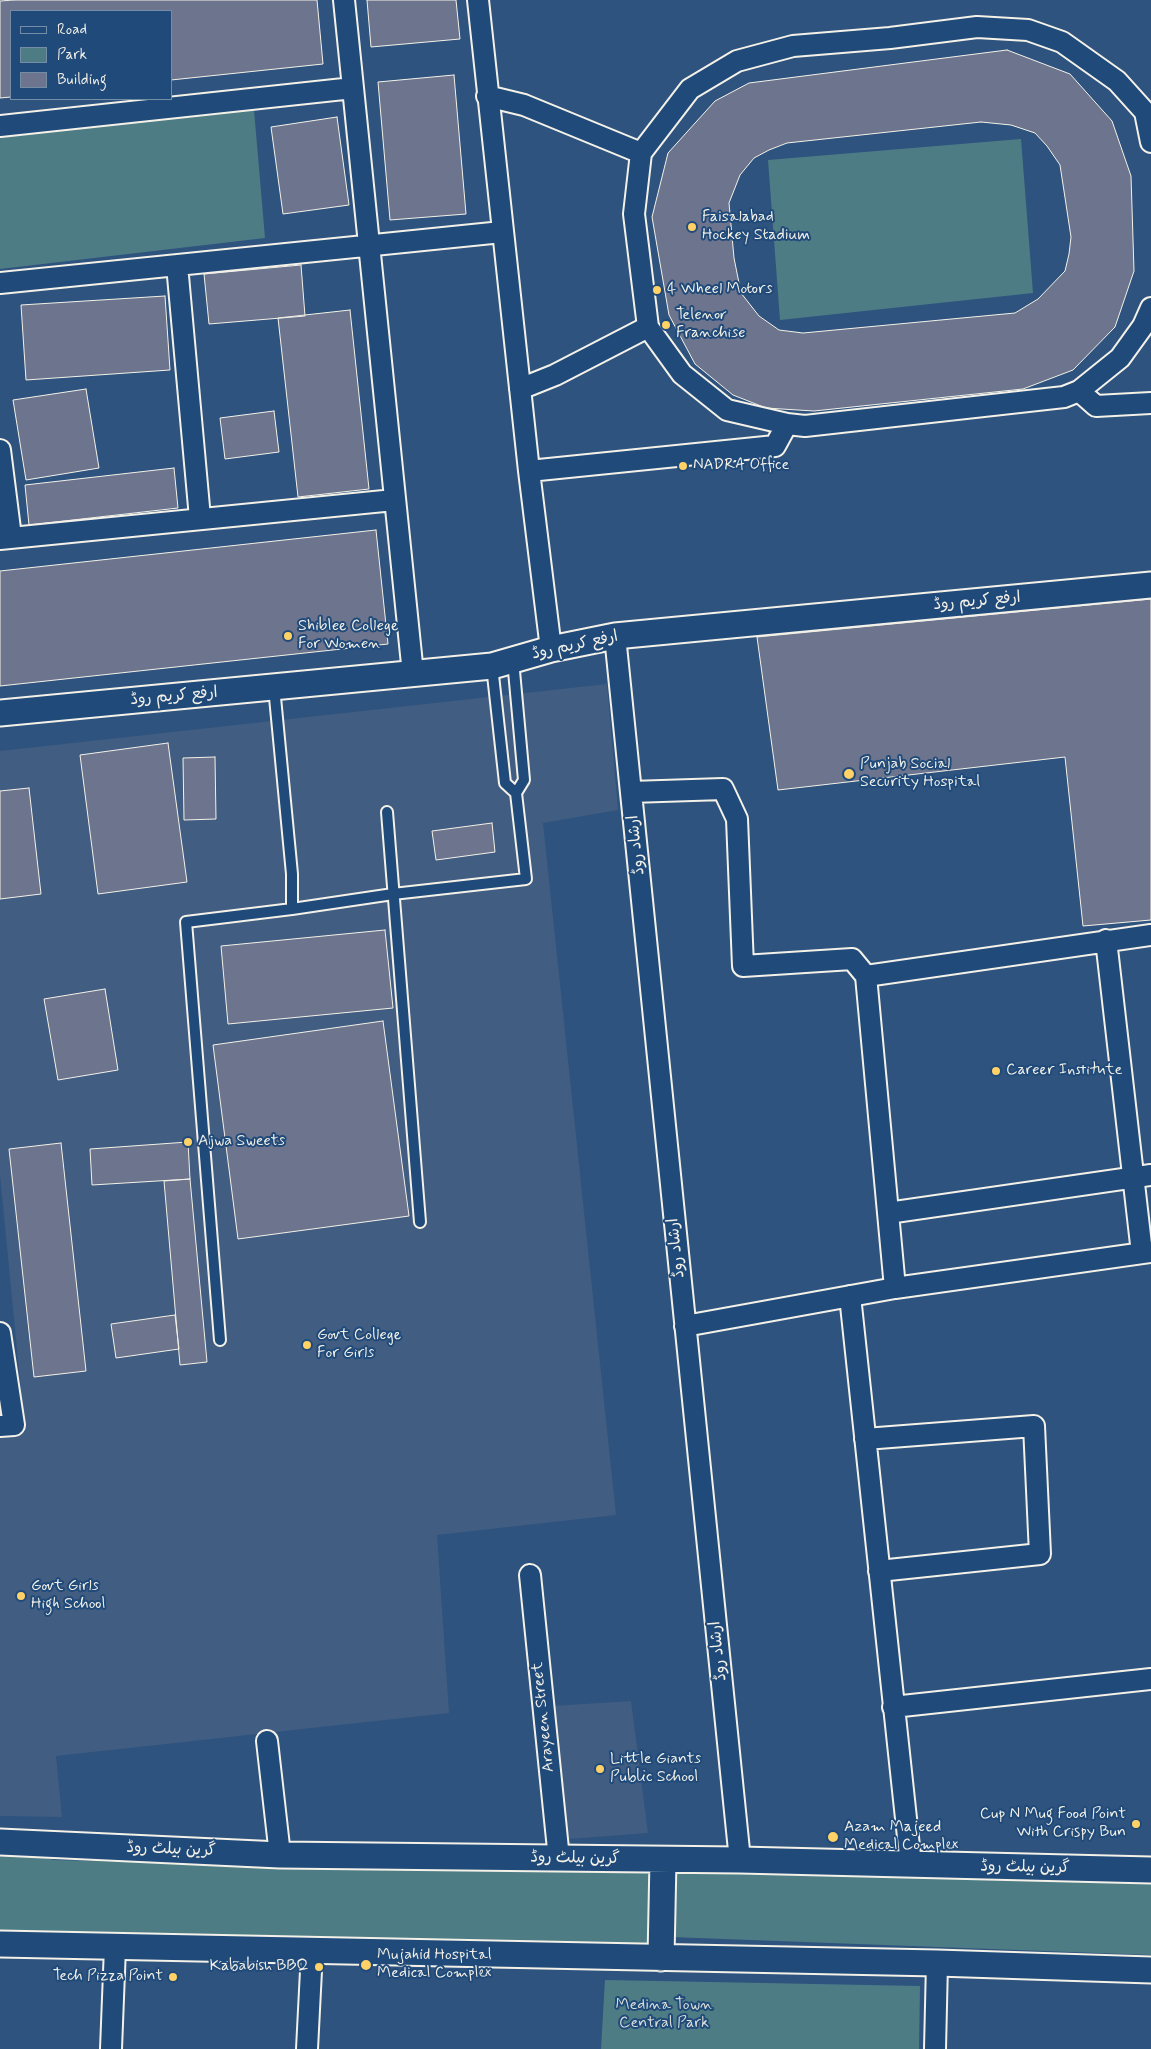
<!DOCTYPE html>
<meta charset="utf-8">
<style>
body{margin:0}
#map{position:relative;width:1151px;height:2049px;overflow:hidden;background:#2e537e;font-family:Mynerve,sans-serif}
canvas{display:block}
.legend{position:absolute;left:10px;top:10px;width:162px;height:90px;box-sizing:border-box;background:#1f4a7a;border:1px solid #748da6;margin:0;padding:6px 9px;list-style:none;font-size:15px;color:#f4f1e8}
.legend li{display:flex;align-items:center;gap:10px;height:25px}
.legend b{width:25px;border:1px solid #748da6}
</style>
<div id="map">
<canvas width="1151" height="2049"></canvas>
<ul class="legend">
<li><b style="height:6px;background:#1f4a7a"></b>Road</li>
<li><b style="height:14px;background:#4e7c85"></b>Park</li>
<li><b style="height:14px;background:#6c758d"></b>Building</li>
</ul>
</div>
<script>
const context = document.querySelector('canvas').getContext('2d');
context.lineJoin = 'round';
function paint(path, color) {
  context.fillStyle = color;
  context.fill(path, 'evenodd');
}
function poly(rows) {
  const path = new Path2D();
  for (const r of rows) {
    path.moveTo(r[0], r[1]);
    for (let i = 2; i < r.length; i += 2) path.lineTo(r[i], r[i + 1]);
  }
  return path;
}
function stroke(path, color, width, dash) {
  context.strokeStyle = color;
  context.lineWidth = width;
  context.lineCap = dash ? 'butt' : 'round';
  context.setLineDash(dash || []);
  context.stroke(path);
}
function drawText(font, color, halo, rows, align = 'center') {
  context.font = font + ' Mynerve,"Playpen Sans Arabic",sans-serif';
  context.lineWidth = 4;
  context.setLineDash([]);
  context.textBaseline = 'middle';
  context.strokeStyle = halo;
  context.fillStyle = color;
  for (const [text, x, y, turn = 0] of rows) {
    context.save();
    context.translate(x, y);
    context.rotate((+turn || 0) * Math.PI / 180);
    context.textAlign = isNaN(turn) ? turn : align;
    if (halo) context.strokeText(text, 0, 0);
    context.fillText(text, 0, 0);
    context.restore();
  }
}
const built = poly([
 [607,684,618,810,543,823,616,1515,437,1535,449,1713,56,1756,62,1817,0,1816,0,1436,25,1432,0,1175,0,751],
 [631,1701,648,1833,569,1839,552,1706]
]);
const green = poly([
 [254,110,265,238,0,269,0,135],
 [1021,139,1033,293,780,320,768,160],
 [0,1849,19,1849,54,1860,463,1870,514,1862,654,1866,654,1946,0,1935],
 [673,1867,1151,1878,1151,1955,671,1937],
 [605,1980,920,1986,919,2049,601,2049]
]);
const building = poly([
 [14,0,317,0,323,64,171,80,171,11,11,11,11,97,0,98,0,1,14,0],
 [367,0,456,0,460,39,371,47,367,0],
 [1007,50,1070,74,1112,121,1131,176,1134,271,1115,327,1073,370,1023,389,814,411,766,408,733,395,695,364,669,315,652,217,668,153,715,101,749,83,1007,50],
 [981,122,1011,125,1035,133,1047,146,1060,165,1071,237,1069,254,1065,271,1038,299,1015,313,803,333,779,330,759,316,741,293,734,258,729,203,740,175,754,158,769,150,787,143,981,122],
 [454,75,466,214,390,220,378,82,454,75],
 [337,117,349,205,283,214,271,127,337,117],
 [301,265,305,316,209,324,204,274,301,265],
 [165,296,170,370,26,380,21,305,165,296],
 [350,310,369,489,298,497,278,318,350,310],
 [86,389,99,468,26,480,13,400,86,389],
 [274,411,279,452,225,459,220,418,274,411],
 [174,468,178,508,29,525,25,485,174,468],
 [376,530,388,644,0,686,0,571,376,530],
 [1151,599,1151,920,1083,926,1065,757,778,790,757,637,1151,599],
 [168,743,187,882,98,894,80,755,168,743],
 [215,757,216,819,184,820,183,758,215,757],
 [29,788,41,894,0,899,0,791,29,788],
 [492,823,495,852,436,860,432,831,492,823],
 [385,930,393,1008,228,1024,221,946,385,930],
 [105,989,118,1070,58,1080,44,999,105,989],
 [383,1021,409,1216,238,1239,213,1045,383,1021],
 [188,1142,190,1179,92,1185,90,1149,188,1142],
 [61,1143,86,1371,34,1377,9,1149,61,1143],
 [190,1179,207,1362,180,1365,164,1181,190,1179],
 [175,1315,179,1349,116,1358,111,1324,175,1315]
]);
const service = poly([
 [492,666,505,783,516,793],
 [274,687,292,874,292,909,393,894,526,879,516,793,524,780,513,660],
 [387,812,420,1222],
 [220,1340,186,922,292,909]
]);
const minor = poly([
 [344,0,413,674],
 [478,0,529,471,551,649],
 [487,96,524,105,641,153],
 [0,126,353,88],
 [1151,142,1145,112,1117,81,1062,42,1028,30,977,27,890,38,793,46,737,61,690,89,641,153,634,214,648,327,682,374,727,410,787,424,805,426,1064,397,1079,391,1120,358,1143,326,1151,308],
 [177,265,200,518],
 [0,283,502,232],
 [520,389,555,375,648,327],
 [1079,391,1096,406,1151,403],
 [0,450,11,537],
 [529,471,775,446,787,424],
 [0,539,394,500],
 [615,636,740,1860],
 [631,792,723,789,737,819,743,966,852,959,866,976,895,1288],
 [1106,940,1142,1253],
 [866,976,1151,935],
 [888,1213,1151,1175],
 [850,1296,911,1865],
 [685,1326,895,1288,1151,1252],
 [0,1333,14,1425,0,1426],
 [865,1439,1034,1426,1040,1554,879,1571],
 [530,1575,559,1859],
 [893,1707,1151,1679],
 [267,1741,280,1855],
 [111,2049,115,1947],
 [307,2049,312,1951],
 [935,2049,937,1963]
]);
const tertiary = poly([
 [0,713,492,666,551,649,615,636,1151,585],
 [0,1842,280,1855,740,1860,1151,1870],
 [0,1944,937,1963,1151,1970],
 [661,1958,663,1860]
]);
const markers = [
 [692,227,5,"#ffd166"],
 [657,290,5,"#ffd166"],
 [666,325,5,"#ffd166"],
 [683,466,5,"#ffd166"],
 [288,636,5,"#ffd166"],
 [849,774,6,"#ffd166"],
 [996,1071,5,"#ffd166"],
 [188,1142,5,"#ffd166"],
 [307,1345,5,"#ffd166"],
 [21,1596,5,"#ffd166"],
 [600,1769,5,"#ffd166"],
 [1136,1824,5,"#ffd166"],
 [833,1837,6,"#ffd166"],
 [366,1965,6,"#ffd166"],
 [319,1967,5,"#ffd166"],
 [173,1977,5,"#ffd166"]
];
const poiNames = [
 ["Faisalabad",702,218],
 ["Hockey Stadium",702,236],
 ["4 Wheel Motors",667,290],
 ["Telenor",676,316],
 ["Franchise",676,334],
 ["NADRA Office",693,466],
 ["Shiblee College",298,627],
 ["For Women",298,645],
 ["Punjab Social",860,765],
 ["Security Hospital",860,783],
 ["Career Institute",1006,1071],
 ["Ajwa Sweets",198,1142],
 ["Govt College",317,1336],
 ["For Girls",317,1354],
 ["Govt Girls",31,1587],
 ["High School",31,1605],
 ["Little Giants",610,1760],
 ["Public School",610,1778],
 ["Cup N Mug Food Point",1126,1815,"right"],
 ["With Crispy Bun",1126,1833,"right"],
 ["Azam Majeed",844,1828],
 ["Medical Complex",844,1846],
 ["Mujahid Hospital",377,1956],
 ["Medical Complex",377,1974],
 ["Kababish BBQ",309,1967,"right"],
 ["Tech Pizza Point",163,1977,"right"]
];
const streetNames = [
 ["ارفع کریم روڈ",977,602,-5],
 ["ارفع کریم روڈ",575,646,-12],
 ["ارفع کریم روڈ",174,697,-5],
 ["ارشاد روڈ",637,845,-96],
 ["ارشاد روڈ",677,1248,-96],
 ["ارشاد روڈ",719,1651,-96],
 ["Arayeen Street",544,1717,-96],
 ["گرین بیلٹ روڈ",171,1850,2],
 ["گرین بیلٹ روڈ",575,1859,1],
 ["گرین بیلٹ روڈ",1025,1868,1]
];
const parkNames = [
 ["Medina Town",664,2006],
 ["Central Park",664,2024]
];
paint(built, '#415d82');
paint(green, '#4e7c85');
paint(building, '#6c758d');
stroke(building, '#f4f1e8', 1);
stroke(service, '#f4f1e8', 14);
stroke(minor, '#f4f1e8', 24);
stroke(tertiary, '#f4f1e8', 29);
stroke(service, '#1f4a7a', 10);
stroke(minor, '#1f4a7a', 20);
stroke(tertiary, '#1f4a7a', 25);
for (const [x, y, r, color] of markers) {
  const dot = new Path2D();
  dot.arc(x, y, r, 0, 2 * Math.PI);
  context.fillStyle = color;
  context.fill(dot);
  stroke(dot, '#1f4a7a', 2);
}
drawText('16px', '#f4f1e8', '#1f4a7a', poiNames, 'left');
drawText('16px', '#f4f1e8', '#1f4a7a', streetNames);
drawText('16px', '#dbdfd9', '#1f4a7a', parkNames);
</script>
